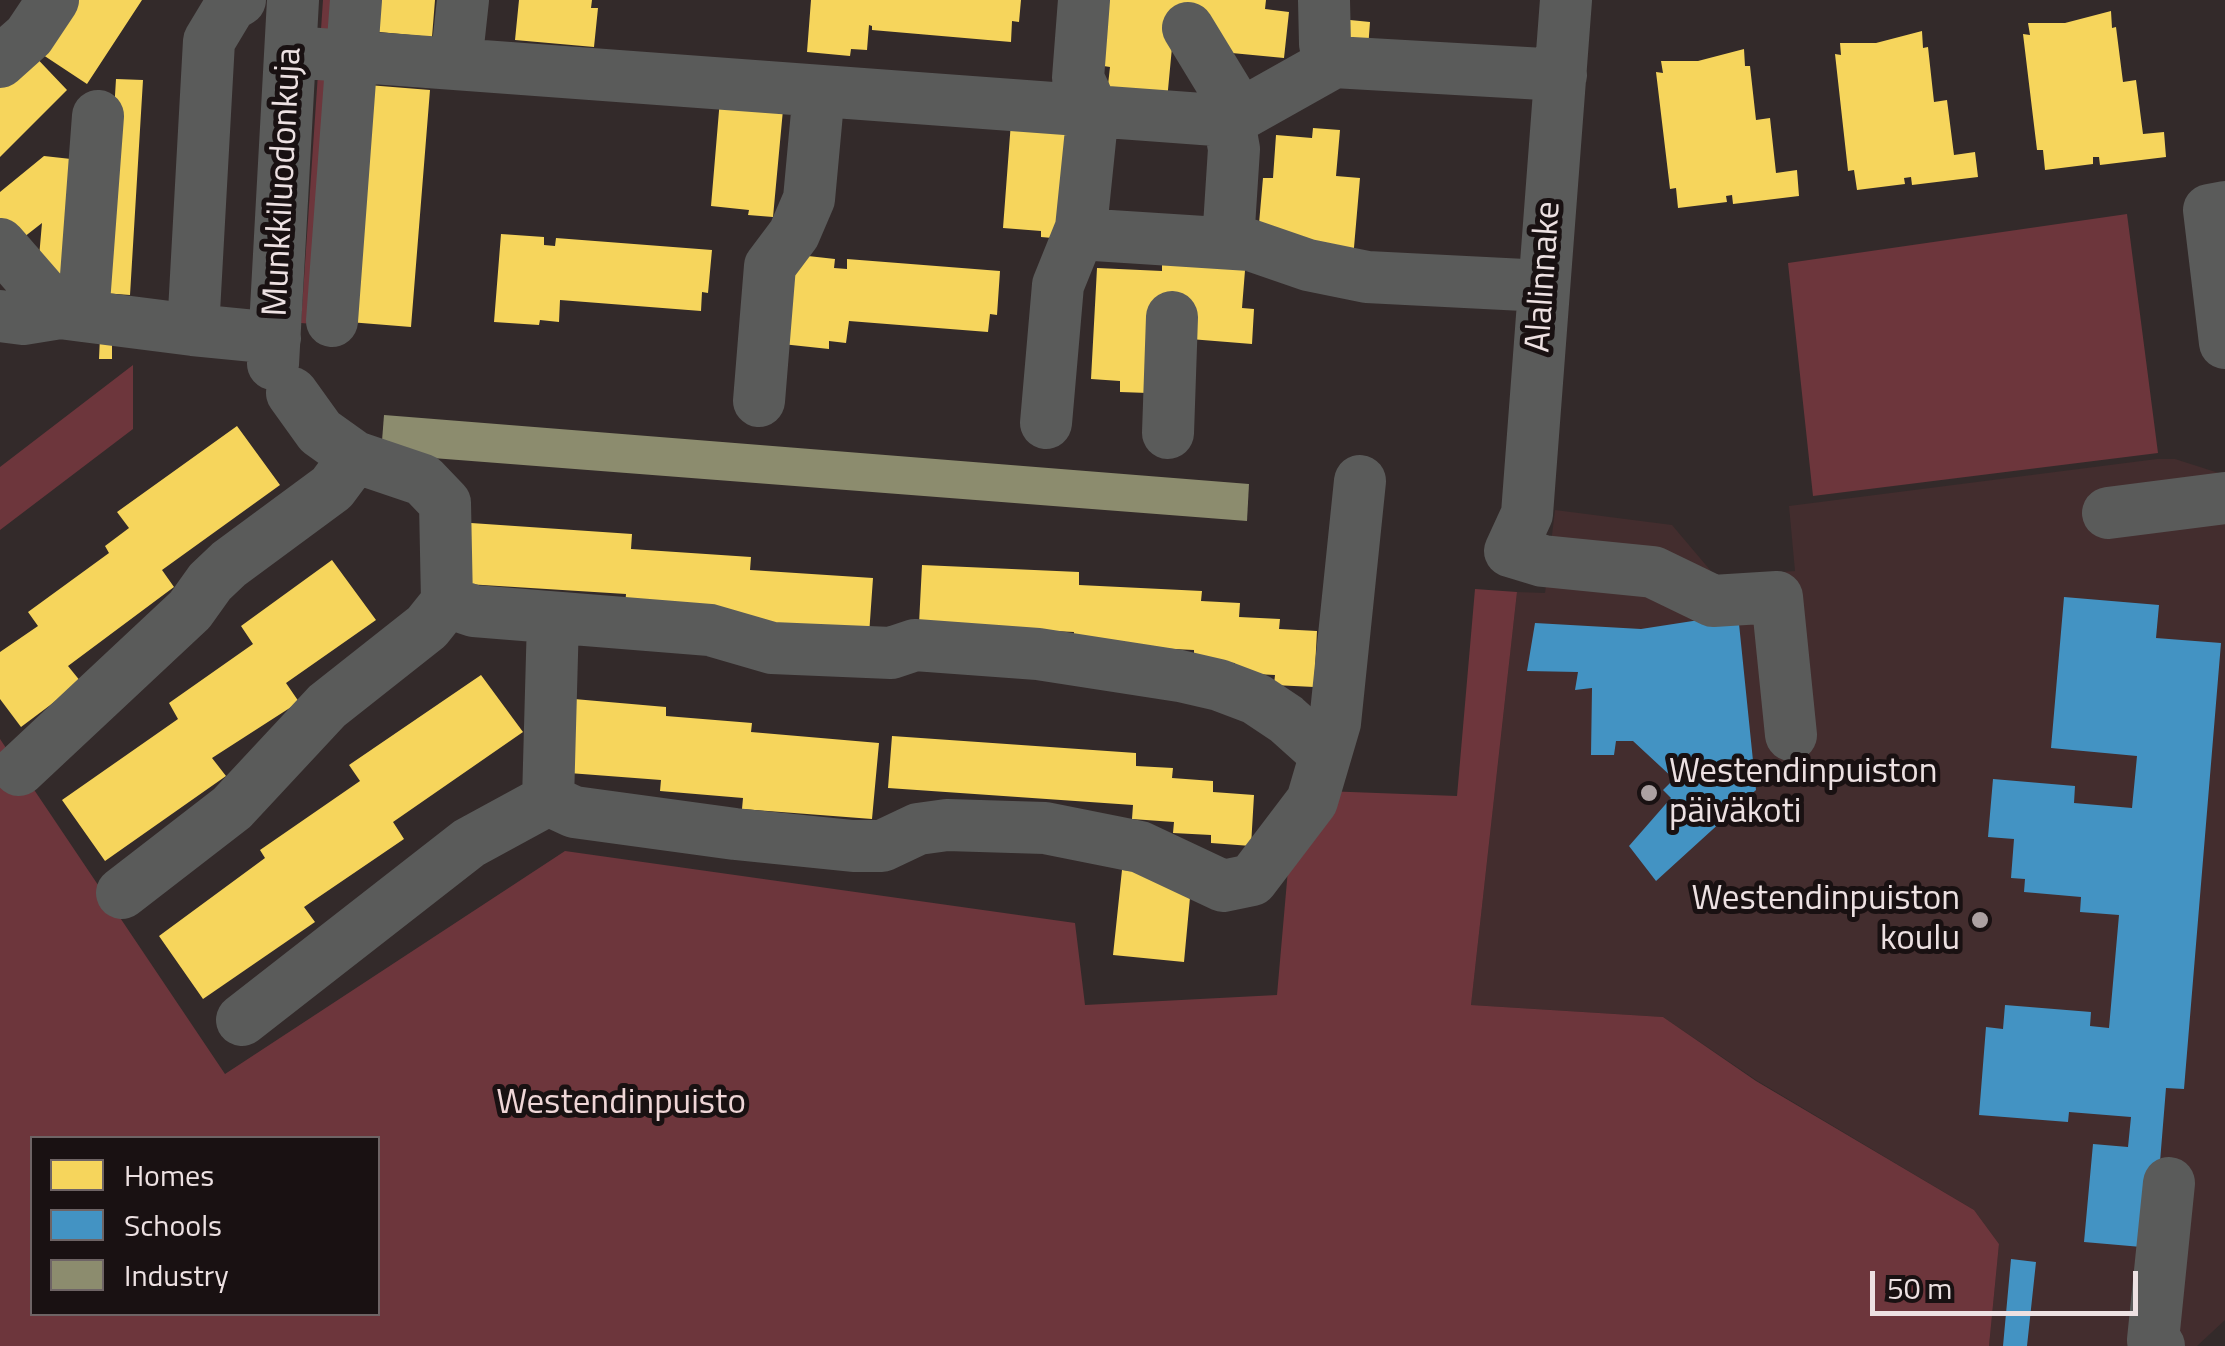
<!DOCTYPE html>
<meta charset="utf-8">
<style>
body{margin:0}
#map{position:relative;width:2225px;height:1346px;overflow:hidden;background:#332a2a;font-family:"Titillium Web",sans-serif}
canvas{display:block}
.legend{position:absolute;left:30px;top:1136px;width:350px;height:180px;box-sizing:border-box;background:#191112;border:2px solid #6e6465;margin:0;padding:12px 18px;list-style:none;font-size:30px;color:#ede1e2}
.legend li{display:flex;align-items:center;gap:20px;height:50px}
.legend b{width:50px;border:2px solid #6e6465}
.scale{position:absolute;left:1870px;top:1271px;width:268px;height:45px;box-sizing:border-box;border:5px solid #ede1e2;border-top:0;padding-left:12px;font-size:30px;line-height:35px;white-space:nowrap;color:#ede1e2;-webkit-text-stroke:8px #191112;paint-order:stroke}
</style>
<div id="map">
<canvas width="2225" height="1346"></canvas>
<ul class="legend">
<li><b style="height:28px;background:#f6d55c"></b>Homes</li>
<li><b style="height:28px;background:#4393c3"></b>Schools</li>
<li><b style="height:28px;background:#8c8c6e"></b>Industry</li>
</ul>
<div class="scale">50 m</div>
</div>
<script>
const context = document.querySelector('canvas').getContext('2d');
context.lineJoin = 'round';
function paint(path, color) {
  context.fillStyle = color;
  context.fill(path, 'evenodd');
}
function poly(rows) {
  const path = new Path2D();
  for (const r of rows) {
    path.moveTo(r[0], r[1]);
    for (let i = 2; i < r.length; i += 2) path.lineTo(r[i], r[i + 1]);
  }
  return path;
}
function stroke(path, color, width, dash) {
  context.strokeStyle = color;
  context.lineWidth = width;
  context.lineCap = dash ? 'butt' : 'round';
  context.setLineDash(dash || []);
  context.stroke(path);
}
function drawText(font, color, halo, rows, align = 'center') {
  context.font = font + ' "Titillium Web",sans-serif';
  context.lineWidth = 10;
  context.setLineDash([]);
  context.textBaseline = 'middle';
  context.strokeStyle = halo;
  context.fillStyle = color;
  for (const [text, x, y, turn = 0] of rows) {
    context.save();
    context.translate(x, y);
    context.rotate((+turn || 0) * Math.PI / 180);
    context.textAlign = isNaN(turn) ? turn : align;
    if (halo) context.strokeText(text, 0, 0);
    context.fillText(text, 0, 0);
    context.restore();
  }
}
const built = poly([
 [2157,459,2175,459,2225,475,2225,1320,2197,1346,1989,1346,1999,1244,1974,1210,1756,1080,1663,1017,1471,1005,1517,592,1545,593,1555,510,1672,525,1716,577,1795,571,1789,506]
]);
const green = poly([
 [323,0,334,0,312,324,301,323],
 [2127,214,2158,453,1813,496,1788,263],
 [133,365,133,429,0,530,0,467],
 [1475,589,1517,592,1471,1005,1663,1017,1756,1081,1974,1210,1999,1244,1989,1346,0,1346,0,739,225,1074,565,851,1075,923,1085,1005,1277,995,1289,858,1324,791,1457,796],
 [32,1138,378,1138,378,1314,32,1314]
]);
const homes = poly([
 [61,0,142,0,87,84,31,47],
 [373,0,435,0,432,37,369,31],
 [519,0,592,0,591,8,598,8,594,47,515,40],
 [811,0,1021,0,1019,22,1012,21,1011,42,872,30,872,26,869,25,867,50,851,49,850,56,807,52],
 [1103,0,1266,0,1265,9,1289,12,1284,58,1211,51,1174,26,1166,111,1107,94,1110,67,1097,65],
 [2111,11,2112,28,2116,27,2123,82,2136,80,2143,134,2164,132,2166,157,2100,165,2099,157,2093,157,2093,164,2045,170,2043,150,2037,150,2023,34,2030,35,2028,23,2065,23],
 [1350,20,1370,22,1368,49,1347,48],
 [1922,31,1923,48,1928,47,1934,102,1947,100,1954,155,1975,152,1978,177,1912,185,1911,177,1904,178,1905,184,1857,190,1854,170,1848,171,1835,54,1841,55,1840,43,1876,43],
 [28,49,67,90,0,157,0,76],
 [1744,49,1745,66,1750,66,1756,120,1770,118,1776,173,1797,170,1799,196,1733,204,1732,195,1726,196,1727,202,1678,208,1676,188,1670,189,1656,72,1663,73,1661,61,1698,61],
 [116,79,143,80,130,295,103,293],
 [368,85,430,90,411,327,349,322],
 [720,99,784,99,773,217,748,215,749,210,711,206],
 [1073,121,1064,239,1041,237,1041,231,1003,228,1011,122],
 [1313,128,1340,130,1336,176,1360,178,1353,259,1258,235,1263,178,1273,178,1276,135,1312,138],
 [44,156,80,160,68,283,37,280,42,223,10,248,0,235,0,192],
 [501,234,544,237,544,245,555,246,556,238,712,250,708,293,702,292,701,311,560,300,559,322,540,320,539,325,494,322],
 [1162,252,1246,258,1242,308,1254,309,1252,344,1190,339,1148,393,1120,392,1120,381,1091,379,1097,268,1162,271],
 [790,254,835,259,834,268,847,269,847,259,1000,271,997,315,990,314,988,332,849,321,846,343,829,341,829,349,782,344],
 [100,337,112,338,112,359,99,359],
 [237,426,280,485,162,570,174,587,68,666,81,682,21,727,0,699,0,652,38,626,28,612,109,553,105,546,129,528,117,512],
 [471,523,632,534,631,549,751,557,750,570,873,578,869,635,625,608,626,594,467,584],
 [332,560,376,620,286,683,299,702,212,758,226,776,105,861,62,800,178,719,169,703,253,644,241,626],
 [922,565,1079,572,1079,585,1202,591,1201,601,1240,603,1239,617,1280,619,1279,629,1317,631,1314,687,1274,685,1275,675,1235,673,1235,663,1194,661,1194,650,1073,644,1074,632,919,624],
 [481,675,523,732,393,822,404,839,304,907,315,922,203,999,159,936,265,858,260,850,360,781,349,765],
 [574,699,666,707,666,716,752,723,751,732,879,743,872,819,742,809,743,798,660,791,661,780,569,773],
 [892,736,1136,753,1136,766,1173,768,1172,778,1213,781,1213,792,1254,795,1251,846,1211,843,1211,835,1173,833,1174,822,1132,819,1133,805,888,788],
 [1122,870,1192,876,1184,962,1113,955]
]);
const schools = poly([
 [2064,597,2159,605,2156,638,2221,643,2184,1089,2166,1088,2153,1248,2084,1242,2093,1144,2128,1147,2131,1117,2069,1112,2068,1122,1979,1115,1986,1027,2003,1029,2005,1005,2091,1012,2090,1026,2109,1028,2119,915,2080,912,2081,897,2024,892,2025,879,2011,878,2014,839,1988,837,1993,779,2075,786,2074,803,2132,808,2137,756,2051,748],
 [1738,614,1756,790,1656,881,1629,846,1671,798,1663,790,1674,779,1633,741,1616,741,1614,755,1591,755,1592,688,1575,690,1578,672,1527,671,1535,623,1641,629],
 [2011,1259,2036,1262,2027,1346,2003,1346]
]);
const industry = poly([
 [384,415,1249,484,1247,521,381,454]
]);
const minor = poly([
 [240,0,230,6,209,41,193,330,275,338],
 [1324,0,1325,44,1330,64],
 [1566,0,1527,514,1510,551,1543,561,1653,572,1713,601,1777,597,1791,735],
 [1188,28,1241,115],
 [292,52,1229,121,1334,62,1561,75],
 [0,62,29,36,53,0],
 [456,64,463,0],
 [98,116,83,316,193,330],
 [2225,207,2209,210,2225,343],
 [1079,234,1250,245,1308,265,1367,277,1544,286],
 [1228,242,1234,149,1229,121],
 [0,244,60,313,83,316],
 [0,316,23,319,60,313],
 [332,321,356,0],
 [273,364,293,0],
 [292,393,320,432,355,457,423,480,445,503,447,602,474,611,710,630,772,648,891,653,915,645,1038,654,1180,676,1219,685,1256,699,1286,719,1325,754],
 [759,401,770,266,794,234,809,199,819,91],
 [1046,423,1058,285,1081,228,1093,111,1078,78,1084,0],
 [1168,433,1172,317],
 [2108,513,2225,498],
 [19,770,190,610,210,582,229,564,332,488,355,457],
 [548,800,553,619],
 [122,893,232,808,327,706,427,627,447,602],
 [242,1020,469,843,548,800,574,812,735,834,853,846,882,846,918,829,947,825,1045,828,1140,847,1223,886,1252,880,1312,801,1335,723,1360,481],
 [2159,1346,2153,1340,2169,1183]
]);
const markers = [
 [1649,793,10,"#aca1a2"],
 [1980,920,10,"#aca1a2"]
];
const streetNames = [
 ["Munkkiluodonkuja",284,182,-87],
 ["Alalinnake",1545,277,-86]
];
const poiNames = [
 ["Westendinpuiston",1669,773],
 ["päiväkoti",1669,813],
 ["Westendinpuiston",1960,900,"right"],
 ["koulu",1960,940,"right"]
];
const parkNames = [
 ["Westendinpuisto",621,1104]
];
paint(built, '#432d2e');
paint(green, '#6d363c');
paint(homes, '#f6d55c');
paint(schools, '#4393c3');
paint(industry, '#8c8c6e');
stroke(minor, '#5a5b5a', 52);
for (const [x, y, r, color] of markers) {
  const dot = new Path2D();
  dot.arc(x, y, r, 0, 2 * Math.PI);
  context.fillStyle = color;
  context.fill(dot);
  stroke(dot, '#191112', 4);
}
drawText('35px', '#ede1e2', '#191112', streetNames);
drawText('35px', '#ede1e2', '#191112', poiNames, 'left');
drawText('35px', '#efd6d7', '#191112', parkNames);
</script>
